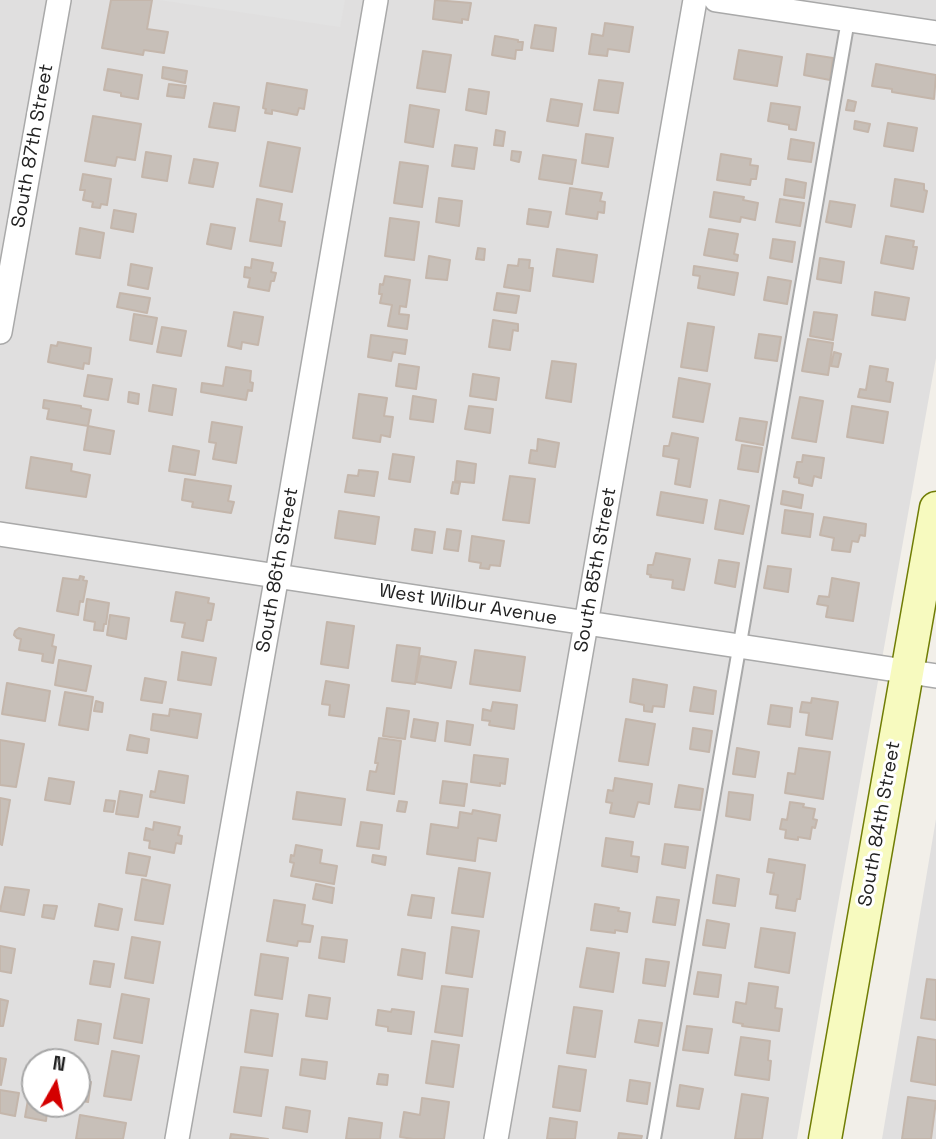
<!DOCTYPE html>
<style>
body{margin:0}
#map{position:relative;width:936px;height:1139px;overflow:hidden;background:#f2efe9;font-family:"Space Grotesk",sans-serif}
canvas{display:block}
.north{position:absolute;left:21px;top:1048px;width:70px;height:70px;box-sizing:border-box;background:#fff;border:2px solid #a7a7a7;border-radius:50%;rotate:9deg;font-size:19px;font-weight:700;line-height:28px;text-align:center;color:#222}
.north::after{content:'';display:block;margin:auto;width:24px;height:32px;background:#d40000;clip-path:polygon(50% 0,100% 100%,50% 72%,0 100%)}
</style>
<div id="map">
<canvas width="936" height="1139"></canvas>
<div class="north">N</div>
</div>
<script>
const context = document.querySelector('canvas').getContext('2d');
context.lineJoin = 'round';
function paint(path, color) {
  context.fillStyle = color;
  context.fill(path, 'evenodd');
}
function poly(rows) {
  const path = new Path2D();
  for (const r of rows) {
    path.moveTo(r[0], r[1]);
    for (let i = 2; i < r.length; i += 2) path.lineTo(r[i], r[i + 1]);
  }
  return path;
}
function stroke(path, color, width, dash) {
  context.strokeStyle = color;
  context.lineWidth = width;
  context.lineCap = dash ? 'butt' : 'round';
  context.setLineDash(dash || []);
  context.stroke(path);
}
function drawText(font, color, halo, rows, align = 'center') {
  context.font = font + ' "Space Grotesk",sans-serif';
  context.lineWidth = 6;
  context.setLineDash([]);
  context.textBaseline = 'middle';
  context.strokeStyle = halo;
  context.fillStyle = color;
  for (const [text, x, y, turn = 0] of rows) {
    context.save();
    context.translate(x, y);
    context.rotate((+turn || 0) * Math.PI / 180);
    context.textAlign = isNaN(turn) ? turn : align;
    if (halo) context.strokeText(text, 0, 0);
    context.fillText(text, 0, 0);
    context.restore();
  }
}
const residential = poly([
 [0,0,936,0,936,358,829,954,797,1139,0,1139],
 [35,1062,77,1062,77,1104,35,1104],
 [936,819,936,1139,882,1139]
]);
const parking = poly([
 [160,0,345,0,340,27]
]);
const building = poly([
 [111,0,152,0,147,29,168,32,164,53,144,50,143,55,102,48,111,0],
 [435,0,471,3,468,20,462,19,462,23,433,19,435,0],
 [605,23,633,27,629,52,608,49,607,56,589,54,592,34,603,36,605,23],
 [535,25,556,28,553,51,531,48,535,25],
 [495,36,518,40,518,42,523,42,522,50,516,50,515,59,492,55,495,36],
 [739,50,782,57,777,86,734,79,739,50],
 [423,51,451,55,445,92,417,88,423,51],
 [807,54,833,58,830,80,804,75,807,54],
 [876,64,936,75,934,99,892,92,892,89,872,86,876,64],
 [163,67,187,71,185,83,162,78,163,67],
 [108,69,142,75,138,99,121,96,121,93,104,90,108,69],
 [599,80,623,83,618,113,594,110,599,80],
 [267,83,307,90,304,109,299,108,297,115,272,110,272,114,265,113,266,109,263,108,267,83],
 [169,84,186,86,184,98,167,96,169,84],
 [469,89,489,92,486,114,466,110,469,89],
 [551,99,582,104,578,126,547,121,551,99],
 [848,100,856,102,854,111,846,110,848,100],
 [214,103,239,107,235,131,209,127,214,103],
 [771,103,800,107,796,130,789,129,789,125,768,121,771,103],
 [410,105,439,110,433,147,405,142,410,105],
 [93,116,141,124,135,160,117,157,115,166,85,161,93,116],
 [855,121,870,124,868,132,854,129,855,121],
 [888,123,917,128,913,151,884,146,888,123],
 [496,130,505,132,503,146,494,145,496,130],
 [586,134,613,138,608,167,582,163,586,134],
 [791,139,814,143,811,162,788,159,791,139],
 [268,142,300,148,292,192,260,186,268,142],
 [455,145,477,148,474,169,452,166,455,145],
 [512,151,521,152,519,162,511,160,512,151],
 [146,152,171,156,167,181,142,177,146,152],
 [721,154,751,159,750,165,758,166,756,179,751,179,750,185,717,180,721,154],
 [543,155,576,160,572,184,539,179,543,155],
 [194,159,218,163,213,187,189,183,194,159],
 [400,162,428,166,422,207,394,203,400,162],
 [83,174,111,179,107,205,101,204,100,208,92,207,93,202,83,200,85,190,80,190,83,174],
 [786,179,806,183,804,198,784,195,786,179],
 [895,179,924,184,924,190,927,191,923,212,891,206,895,179],
 [570,188,602,193,600,201,605,202,604,213,598,212,597,219,566,214,570,188],
 [714,192,744,197,743,200,758,203,755,220,741,217,740,222,710,217,714,192],
 [439,198,462,201,459,226,436,222,439,198],
 [257,199,282,204,279,221,285,222,281,246,250,241,257,199],
 [780,199,804,203,800,226,776,222,780,199],
 [830,201,855,205,851,227,826,222,830,201],
 [529,209,551,212,548,227,527,224,529,209],
 [114,210,136,214,133,232,111,228,114,210],
 [390,218,419,222,414,260,385,256,390,218],
 [211,224,235,228,231,249,207,244,211,224],
 [80,228,104,233,100,258,76,254,80,228],
 [709,229,738,234,734,254,738,255,737,261,704,255,709,229],
 [886,236,914,241,913,247,917,247,913,269,881,263,886,236],
 [773,239,795,242,792,262,770,258,773,239],
 [478,248,485,249,484,260,476,259,478,248],
 [557,249,597,255,593,282,553,276,557,249],
 [429,256,450,260,447,280,426,278,429,256],
 [820,258,844,262,841,283,817,279,820,258],
 [252,259,273,263,271,272,276,273,274,281,271,281,269,291,248,287,250,278,244,277,245,267,251,268,252,259],
 [519,259,530,260,529,268,533,268,530,291,504,287,508,265,518,266,519,259],
 [131,264,152,268,148,289,128,285,131,264],
 [694,266,738,273,734,295,698,288,700,276,693,275,694,266],
 [385,276,410,280,406,307,400,306,399,314,409,315,407,329,388,326,392,305,380,303,382,294,379,294,380,284,383,285,385,276],
 [768,277,791,281,787,304,764,300,768,277],
 [875,292,909,298,905,320,872,315,875,292],
 [120,293,150,298,147,313,117,307,120,293],
 [497,293,519,296,516,313,494,310,497,293],
 [234,312,263,317,258,345,242,342,241,349,228,346,234,312],
 [814,312,837,315,833,340,810,336,814,312],
 [134,314,157,318,152,344,130,340,134,314],
 [493,320,518,324,518,331,513,330,510,350,489,347,493,320],
 [688,323,714,327,707,371,681,367,688,323],
 [162,327,186,331,181,356,157,352,162,327],
 [759,334,781,337,777,361,755,358,759,334],
 [371,335,407,340,405,354,393,352,391,361,368,357,371,335],
 [808,339,833,343,828,375,802,371,808,339],
 [58,342,91,348,89,364,84,363,83,369,48,362,51,345,57,346,58,342],
 [834,352,841,354,838,367,831,366,834,352],
 [552,361,576,364,571,402,546,398,552,361],
 [399,364,419,367,416,389,396,386,399,364],
 [870,366,888,369,886,381,893,383,890,402,858,397,860,389,866,390,870,366],
 [226,367,251,371,250,382,253,383,252,391,248,390,246,400,201,392,202,383,223,386,226,367],
 [473,374,499,378,496,400,470,396,473,374],
 [88,375,112,379,108,400,84,396,88,375],
 [679,378,710,384,703,422,673,417,679,378],
 [153,385,176,389,172,415,149,411,153,385],
 [129,392,139,394,138,404,128,402,129,392],
 [359,394,387,398,384,416,393,417,390,437,381,435,380,442,353,438,359,394],
 [413,396,436,400,433,422,410,419,413,396],
 [800,397,823,401,816,442,792,438,800,397],
 [44,400,81,406,81,408,91,410,88,426,47,419,49,409,43,408,44,400],
 [469,406,493,409,490,433,465,429,469,406],
 [852,406,888,412,883,443,847,437,852,406],
 [740,418,767,422,763,445,736,440,740,418],
 [212,422,242,427,236,463,213,459,216,443,209,442,212,422],
 [88,426,114,431,110,454,84,450,88,426],
 [672,433,698,438,690,487,675,484,679,459,663,456,664,446,669,446,672,433],
 [538,439,559,443,555,467,529,463,531,450,537,451,538,439],
 [742,445,762,448,758,472,738,469,742,445],
 [173,446,199,451,195,475,169,471,173,446],
 [393,454,414,457,410,482,389,479,393,454],
 [803,455,824,458,821,478,814,476,812,486,799,483,799,478,794,477,797,462,802,462,803,455],
 [31,457,72,464,71,471,90,475,86,497,26,488,31,457],
 [457,461,476,464,474,483,455,481,457,461],
 [359,470,378,472,374,496,345,492,348,475,358,476,359,470],
 [510,476,535,479,529,523,503,520,510,476],
 [185,479,231,486,228,501,234,502,231,513,192,507,193,502,182,500,185,479],
 [453,482,460,483,458,494,451,493,453,482],
 [783,491,803,495,801,508,781,504,783,491],
 [661,492,707,500,703,523,657,515,661,492],
 [720,500,749,506,743,534,715,529,720,500],
 [785,510,813,514,810,537,782,533,785,510],
 [339,511,379,517,375,544,335,538,339,511],
 [824,517,866,524,865,536,860,535,858,542,852,541,850,552,832,550,834,538,820,535,824,517],
 [415,529,435,532,432,553,412,550,415,529],
 [447,529,461,531,458,551,444,549,447,529],
 [472,536,504,541,500,566,490,565,489,569,480,568,481,563,469,561,472,536],
 [656,553,690,559,684,590,672,588,673,580,650,577,651,575,647,574,648,565,653,565,656,553],
 [719,560,739,563,735,587,715,583,719,560],
 [768,566,791,569,788,592,764,588,768,566],
 [80,576,84,577,83,580,87,581,83,602,80,601,78,615,57,611,63,578,79,580,80,576],
 [832,578,859,583,853,621,826,617,828,606,817,604,819,596,829,597,832,578],
 [176,592,209,598,208,603,214,604,211,620,207,620,203,641,182,637,185,623,171,621,176,592],
 [87,599,109,603,106,624,104,624,103,631,94,630,95,622,84,620,87,599],
 [110,615,129,618,126,639,107,635,110,615],
 [327,622,354,626,348,668,321,664,327,622],
 [19,628,54,635,52,646,56,647,53,663,42,661,43,654,19,650,21,639,17,638,14,635,15,631,19,628],
 [397,645,420,648,415,684,392,681,397,645],
 [475,650,525,657,520,691,470,684,475,650],
 [182,652,216,658,211,685,178,680,182,652],
 [421,656,456,662,451,688,416,682,421,656],
 [59,660,91,666,86,691,55,685,59,660],
 [145,678,166,682,162,703,141,700,145,678],
 [633,679,667,685,664,707,653,706,652,712,644,711,644,705,630,702,633,679],
 [326,681,349,685,344,717,329,715,330,705,322,704,326,681],
 [7,683,50,691,45,721,2,714,7,683],
 [694,687,716,691,713,714,690,711,694,687],
 [65,692,93,697,88,730,59,725,65,692],
 [812,698,838,702,832,739,806,735,809,713,800,712,802,702,811,703,812,698],
 [96,701,103,703,102,712,94,711,96,701],
 [493,702,517,705,514,729,489,725,490,721,482,720,483,709,491,711,493,702],
 [771,705,792,708,790,727,768,724,771,705],
 [387,708,409,711,405,739,383,736,387,708],
 [170,709,201,714,197,738,151,730,153,714,169,716,170,709],
 [414,719,438,723,435,741,411,737,414,719],
 [626,719,655,724,648,765,619,761,626,719],
 [447,721,473,725,470,745,445,741,447,721],
 [693,728,712,731,709,752,690,749,693,728],
 [130,735,149,739,147,753,127,750,130,735],
 [379,738,401,741,394,794,367,790,370,771,376,772,378,763,375,763,379,738],
 [0,740,24,744,16,787,0,785,0,740],
 [737,748,759,752,755,777,733,774,737,748],
 [799,748,830,752,823,799,785,793,788,773,795,774,799,748],
 [474,755,508,759,505,784,500,783,500,786,471,782,474,755],
 [159,771,188,776,184,803,150,797,151,791,155,792,159,771],
 [49,778,74,782,70,804,45,800,49,778],
 [615,778,652,784,649,804,638,802,634,817,610,813,612,803,606,802,608,790,613,791,615,778],
 [443,781,467,784,464,806,440,803,443,781],
 [679,785,703,789,700,810,675,807,679,785],
 [120,791,142,795,138,817,116,814,120,791],
 [297,792,345,799,341,825,293,819,297,792],
 [729,792,753,795,750,820,726,816,729,792],
 [0,798,10,800,2,845,0,844,0,798],
 [106,800,115,801,113,812,104,811,106,800],
 [399,801,407,802,405,812,397,811,399,801],
 [790,802,804,804,803,807,815,809,813,819,817,820,815,828,812,827,810,839,798,837,798,840,785,838,786,830,780,829,782,819,787,820,790,802],
 [473,810,500,815,496,841,478,838,475,861,427,854,431,824,458,828,460,812,472,814,473,810],
 [154,822,180,827,178,835,182,836,181,844,176,843,174,853,149,848,150,841,144,840,146,828,153,830,154,822],
 [361,822,382,825,379,849,357,846,361,822],
 [606,838,633,842,631,856,639,857,637,872,602,866,606,838],
 [665,844,688,847,685,868,662,864,665,844],
 [296,845,322,850,320,863,337,866,334,884,291,876,294,863,290,862,291,855,294,856,296,845],
 [129,853,150,857,146,876,126,873,129,853],
 [373,855,386,857,385,865,372,862,373,855],
 [769,859,805,865,800,899,797,899,795,911,776,908,778,895,770,894,774,873,767,872,769,859],
 [459,868,490,873,483,917,452,913,459,868],
 [717,875,739,879,735,906,713,903,717,875],
 [142,879,170,885,163,924,135,920,142,879],
 [316,884,334,888,332,903,313,899,316,884],
 [5,887,29,890,24,915,0,911,5,887],
 [412,895,434,898,431,918,408,915,412,895],
 [657,897,679,900,675,925,653,922,657,897],
 [274,900,305,905,302,924,313,926,310,942,298,941,297,946,267,941,274,900],
 [99,904,122,909,118,930,95,926,99,904],
 [595,904,619,908,618,911,630,913,627,932,615,930,615,933,591,930,595,904],
 [44,905,57,906,54,919,42,917,44,905],
 [707,920,729,924,725,948,703,945,707,920],
 [452,927,479,931,472,977,446,973,452,927],
 [761,928,795,933,789,973,755,967,761,928],
 [132,937,160,942,153,983,125,978,132,937],
 [322,937,347,940,344,962,319,958,322,937],
 [0,946,15,949,11,973,0,971,0,946],
 [587,948,619,953,613,992,580,987,587,948],
 [402,949,425,953,422,979,398,975,402,949],
 [261,954,288,958,282,999,255,995,261,954],
 [646,959,669,962,665,986,643,983,646,959],
 [94,961,114,964,110,987,90,984,94,961],
 [698,972,721,975,718,997,694,994,698,972],
 [927,979,936,980,936,1020,921,1018,927,979],
 [749,983,778,987,775,1008,782,1009,779,1031,742,1026,743,1024,733,1022,736,1002,746,1004,749,983],
 [442,986,468,989,462,1036,435,1032,442,986],
 [122,994,149,999,142,1043,114,1038,122,994],
 [309,995,330,998,327,1019,306,1016,309,995],
 [0,999,8,1001,3,1026,0,1026,0,999],
 [574,1007,602,1011,595,1057,567,1053,574,1007],
 [392,1009,414,1012,411,1034,388,1031,388,1027,376,1025,378,1010,391,1012,392,1009],
 [251,1010,278,1014,272,1056,245,1052,251,1010],
 [78,1020,101,1024,98,1044,75,1040,78,1020],
 [639,1020,662,1023,658,1046,635,1042,639,1020],
 [687,1026,712,1029,708,1053,683,1050,687,1026],
 [741,1037,770,1041,768,1060,771,1061,769,1080,735,1075,741,1037],
 [918,1037,936,1040,936,1085,911,1081,918,1037],
 [432,1041,459,1045,453,1087,426,1083,432,1041],
 [112,1051,139,1056,131,1100,104,1096,112,1051],
 [0,1058,6,1059,1,1085,0,1084,0,1058],
 [302,1059,327,1062,325,1079,300,1075,302,1059],
 [559,1066,586,1070,580,1111,553,1107,559,1066],
 [241,1067,268,1070,261,1116,234,1112,241,1067],
 [379,1074,388,1075,387,1085,377,1084,379,1074],
 [77,1079,91,1082,88,1102,77,1100,77,1079],
 [630,1080,650,1083,647,1104,627,1101,630,1080],
 [680,1085,703,1089,699,1109,677,1106,680,1085],
 [0,1090,19,1093,15,1116,0,1113,0,1090],
 [29,1094,35,1095,35,1104,48,1104,46,1121,25,1117,29,1094],
 [742,1094,768,1098,762,1139,735,1139,742,1094],
 [908,1097,936,1101,931,1139,902,1139,908,1097],
 [422,1098,449,1102,444,1139,413,1139,400,1137,404,1112,420,1115,422,1098],
 [286,1107,310,1111,307,1132,283,1128,286,1107],
 [80,1115,126,1123,123,1139,76,1139,80,1115],
 [349,1118,382,1123,380,1139,346,1139,349,1118],
 [550,1118,577,1122,575,1139,547,1139,550,1118],
 [619,1133,642,1136,641,1139,618,1139,619,1133],
 [231,1134,268,1139,230,1139,231,1134]
]);
const lane = poly([
 [654,1139,848,20]
]);
const street = poly([
 [716,0,936,33],
 [0,332,59,0],
 [0,534,936,676],
 [177,1139,277,575,376,0],
 [496,1139,695,0]
]);
const secondary = poly([
 [825,1139,936,508]
]);
const streetNames = [
 ["South 87th Street",33,146,-80],
 ["South 86th Street",278,570,-80],
 ["South 85th Street",596,570,-80],
 ["West Wilbur Avenue",468,605,9],
 ["South 84th Street",880,824,-80]
];
paint(residential, '#e0dfdf');
paint(parking, '#e2e2e2');
paint(building, '#c7bfb8');
stroke(building, '#c4b6ab', 2);
stroke(lane, '#a9a9a9', 16);
stroke(street, '#a9a9a9', 26);
stroke(secondary, '#707d05', 35);
stroke(lane, '#fff', 12);
stroke(street, '#fff', 23);
stroke(secondary, '#f7fabf', 32);
drawText('19px', '#222', '#fff', streetNames);
</script>
